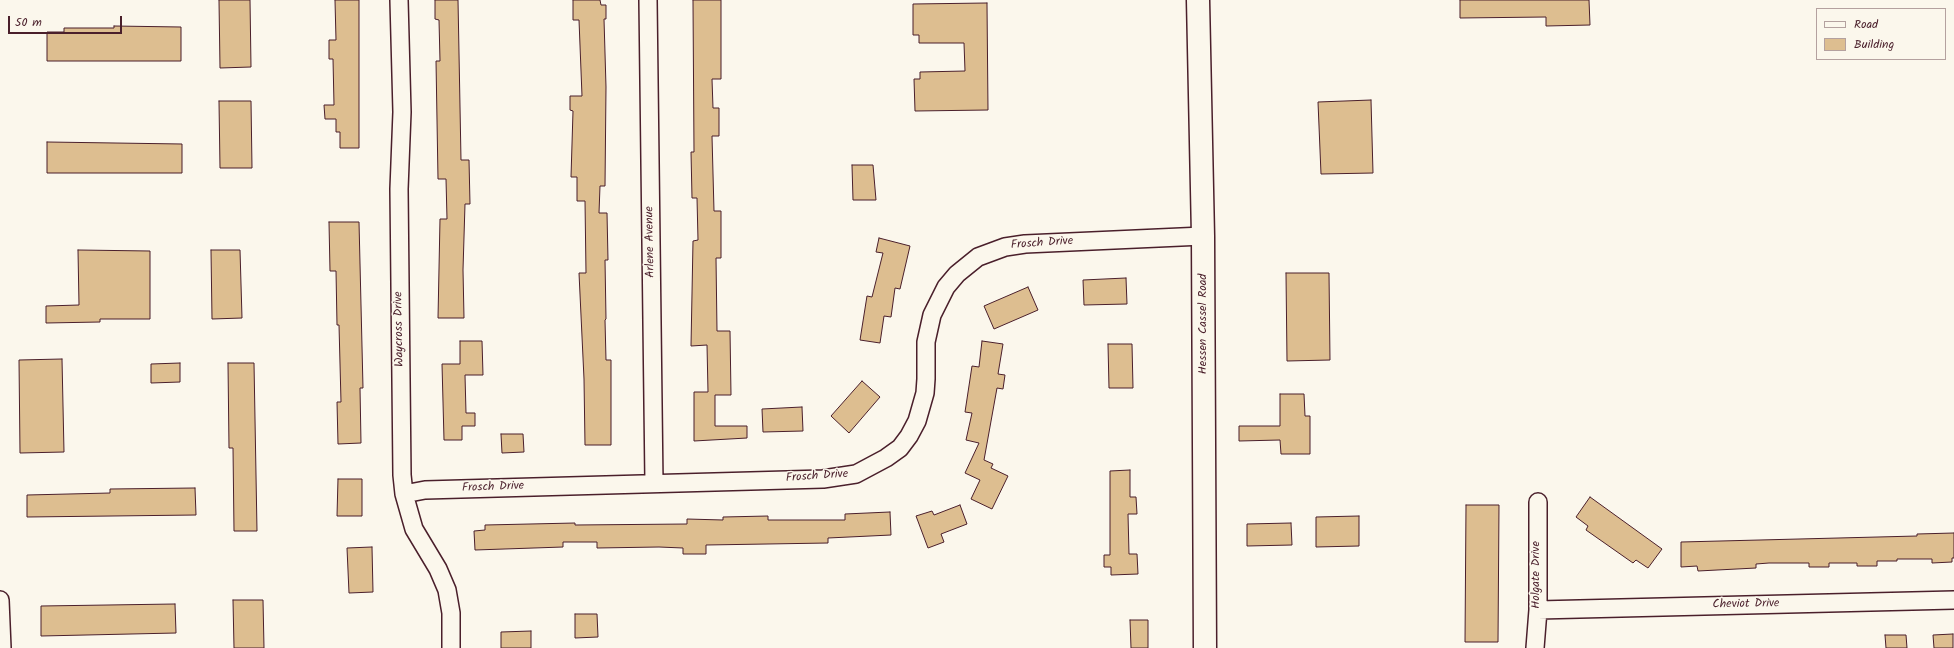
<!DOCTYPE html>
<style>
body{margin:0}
#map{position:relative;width:1954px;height:648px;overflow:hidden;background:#fbf7ec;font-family:Kalam,sans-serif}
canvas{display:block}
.legend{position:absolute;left:1816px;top:8px;width:130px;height:52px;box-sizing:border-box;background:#fbf7ec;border:1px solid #b4a19f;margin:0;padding:5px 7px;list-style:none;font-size:12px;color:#4a1f2b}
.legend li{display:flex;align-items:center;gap:8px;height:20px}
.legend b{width:20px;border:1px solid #b4a19f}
.scale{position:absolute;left:8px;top:16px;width:114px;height:18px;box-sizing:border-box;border:2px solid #4a1f2b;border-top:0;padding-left:5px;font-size:12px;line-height:14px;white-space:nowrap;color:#4a1f2b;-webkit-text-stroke:3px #fbf7ec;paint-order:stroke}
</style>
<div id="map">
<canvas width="1954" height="648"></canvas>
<ul class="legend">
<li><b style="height:5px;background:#fbf7ec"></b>Road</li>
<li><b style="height:11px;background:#ddbe90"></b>Building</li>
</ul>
<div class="scale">50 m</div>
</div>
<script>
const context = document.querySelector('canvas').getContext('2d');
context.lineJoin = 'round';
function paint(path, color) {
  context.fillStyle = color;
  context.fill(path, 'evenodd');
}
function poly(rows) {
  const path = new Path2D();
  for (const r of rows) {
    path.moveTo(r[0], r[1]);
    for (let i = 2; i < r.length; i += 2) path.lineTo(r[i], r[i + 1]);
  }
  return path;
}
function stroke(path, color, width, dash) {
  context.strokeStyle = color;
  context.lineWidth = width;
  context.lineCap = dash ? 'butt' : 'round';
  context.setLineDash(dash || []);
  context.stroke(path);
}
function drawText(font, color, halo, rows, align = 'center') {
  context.font = font + ' Kalam,sans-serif';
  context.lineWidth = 3;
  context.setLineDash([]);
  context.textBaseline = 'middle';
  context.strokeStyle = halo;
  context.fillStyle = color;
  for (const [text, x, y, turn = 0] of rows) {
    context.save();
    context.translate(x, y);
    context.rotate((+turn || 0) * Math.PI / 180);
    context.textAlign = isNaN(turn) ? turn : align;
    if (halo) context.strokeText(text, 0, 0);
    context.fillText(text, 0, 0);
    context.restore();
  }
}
const building = poly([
 [219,0,250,0,251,67,220,68,219,0],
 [335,0,359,0,359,148,340,148,340,132,336,132,336,119,325,119,324,105,334,105,333,59,329,59,329,40,336,40,335,0],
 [435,0,458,0,461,160,469,160,470,204,465,204,463,270,464,318,438,318,440,219,447,219,446,179,438,179,436,61,440,61,439,20,435,19,435,0],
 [573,0,600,0,601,5,606,5,606,19,604,19,606,87,605,186,600,186,599,213,607,213,608,260,605,260,606,319,605,320,606,360,611,360,611,445,585,445,584,379,579,273,586,273,585,201,577,201,577,177,571,177,573,111,570,110,570,96,582,96,579,20,573,20,573,0],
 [693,0,721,0,721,79,712,79,713,108,719,108,719,136,712,136,714,211,721,211,721,258,716,258,717,331,730,331,731,395,715,395,715,426,747,426,747,438,694,441,694,392,708,392,707,345,691,346,693,241,698,240,697,198,692,198,691,152,694,152,693,0],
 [1460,0,1589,0,1590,25,1546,26,1546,17,1460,18,1460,0],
 [987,3,988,110,915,111,914,79,920,79,920,72,965,71,964,43,919,43,919,35,913,35,913,4,987,3],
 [114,26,181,27,181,61,47,61,47,32,64,32,64,28,114,28,114,26],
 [1371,100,1373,173,1321,174,1318,102,1371,100],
 [219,101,251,101,252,168,220,168,219,101],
 [47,142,182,144,182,173,47,173,47,142],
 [852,165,873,165,876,200,853,200,852,165],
 [329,222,359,222,363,388,360,388,361,443,338,444,337,402,341,402,339,325,337,325,336,271,330,271,329,222],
 [879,238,910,246,900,289,895,288,891,317,884,316,880,343,860,340,867,296,872,297,883,253,876,252,879,238],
 [78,250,150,251,150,319,100,319,100,322,46,323,46,306,79,305,78,250],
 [211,250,240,250,242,318,212,319,211,250],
 [1286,273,1329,273,1330,360,1287,361,1286,273],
 [1126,278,1127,304,1084,305,1083,280,1126,278],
 [1028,287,1038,310,994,329,984,306,1028,287],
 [460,341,482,341,483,375,465,375,466,413,475,413,475,426,462,426,462,440,444,440,442,364,460,364,460,341],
 [982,341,1003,344,998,374,1005,375,1003,389,997,388,984,460,993,464,991,468,1008,476,992,509,971,499,980,480,965,473,979,443,966,440,972,413,965,412,972,366,979,367,982,341],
 [1108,344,1132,344,1133,388,1109,388,1108,344],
 [62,359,64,452,20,453,19,360,62,359],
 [180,363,180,382,151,383,151,364,180,363],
 [228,363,254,363,257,531,234,531,233,448,229,448,228,363],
 [862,381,880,397,849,433,831,416,862,381],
 [1280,394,1304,394,1305,416,1310,416,1310,454,1281,454,1280,440,1239,441,1239,426,1280,426,1280,394],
 [802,407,803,431,763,432,762,409,802,407],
 [501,434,523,434,524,452,502,453,501,434],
 [1130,470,1130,497,1136,497,1137,514,1128,514,1129,554,1137,554,1138,574,1111,575,1111,567,1104,567,1104,555,1110,555,1110,471,1130,470],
 [338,479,362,479,362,516,337,516,338,479],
 [195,488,196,515,27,517,27,495,110,493,110,489,195,488],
 [1590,497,1662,549,1648,568,1636,560,1633,563,1586,530,1588,526,1576,517,1590,497],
 [960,505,967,524,941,534,944,542,928,548,916,516,932,511,934,515,960,505],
 [1466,505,1499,505,1498,642,1465,642,1466,505],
 [890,512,891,535,828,538,828,543,706,545,706,554,683,554,683,548,659,547,597,548,597,542,563,542,563,547,475,550,474,531,485,530,485,525,575,523,575,525,687,524,687,519,723,520,723,517,768,516,768,520,845,520,845,514,890,512],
 [1359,516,1359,546,1316,547,1316,517,1359,516],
 [1291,523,1292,545,1247,546,1247,524,1291,523],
 [1954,533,1954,558,1952,558,1952,562,1932,563,1932,559,1897,559,1897,561,1877,561,1877,566,1857,566,1857,563,1829,563,1829,567,1809,567,1809,563,1769,563,1756,564,1756,568,1698,571,1697,566,1681,567,1681,542,1917,536,1917,534,1954,533],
 [372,547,373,592,349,593,347,548,372,547],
 [233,600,263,600,264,648,234,648,233,600],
 [175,604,176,633,41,636,41,606,175,604],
 [575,614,597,614,598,637,575,638,575,614],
 [1130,620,1148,620,1148,648,1131,648,1130,620],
 [531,631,531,648,501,648,501,632,531,631],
 [1953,634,1953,648,1934,648,1933,635,1953,634],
 [1885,635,1906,635,1907,648,1886,648,1885,635]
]);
const minor = poly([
 [399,0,402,112,399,189,402,475,404,494,414,529,438,569,447,590,451,613,451,648],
 [648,0,654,483],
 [404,494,425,490,823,479,856,474,886,458,900,448,909,436,917,421,925,393,926,379,926,342,932,315,946,287,957,274,978,257,1005,247,1025,244,1203,236],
 [0,600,2,648],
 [1538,610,1954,600],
 [1535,648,1538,610,1538,502]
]);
const major = poly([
 [1198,0,1203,236,1205,648]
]);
const streetNames = [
 ["Arlene Avenue",651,242,-91],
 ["Frosch Drive",1042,244,-4],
 ["Hessen Cassel Road",1204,324,-90],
 ["Waycross Drive",400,329,-91],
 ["Frosch Drive",817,477,-4],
 ["Frosch Drive",493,488,-2],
 ["Holgate Drive",1537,575,-90],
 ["Cheviot Drive",1746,605,-1]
];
paint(building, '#ddbe90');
stroke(building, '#4a1f2b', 1);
stroke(minor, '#4a1f2b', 20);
stroke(major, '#4a1f2b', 25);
stroke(minor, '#fbf7ec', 17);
stroke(major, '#fbf7ec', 22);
drawText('12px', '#4a1f2b', '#fbf7ec', streetNames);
</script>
